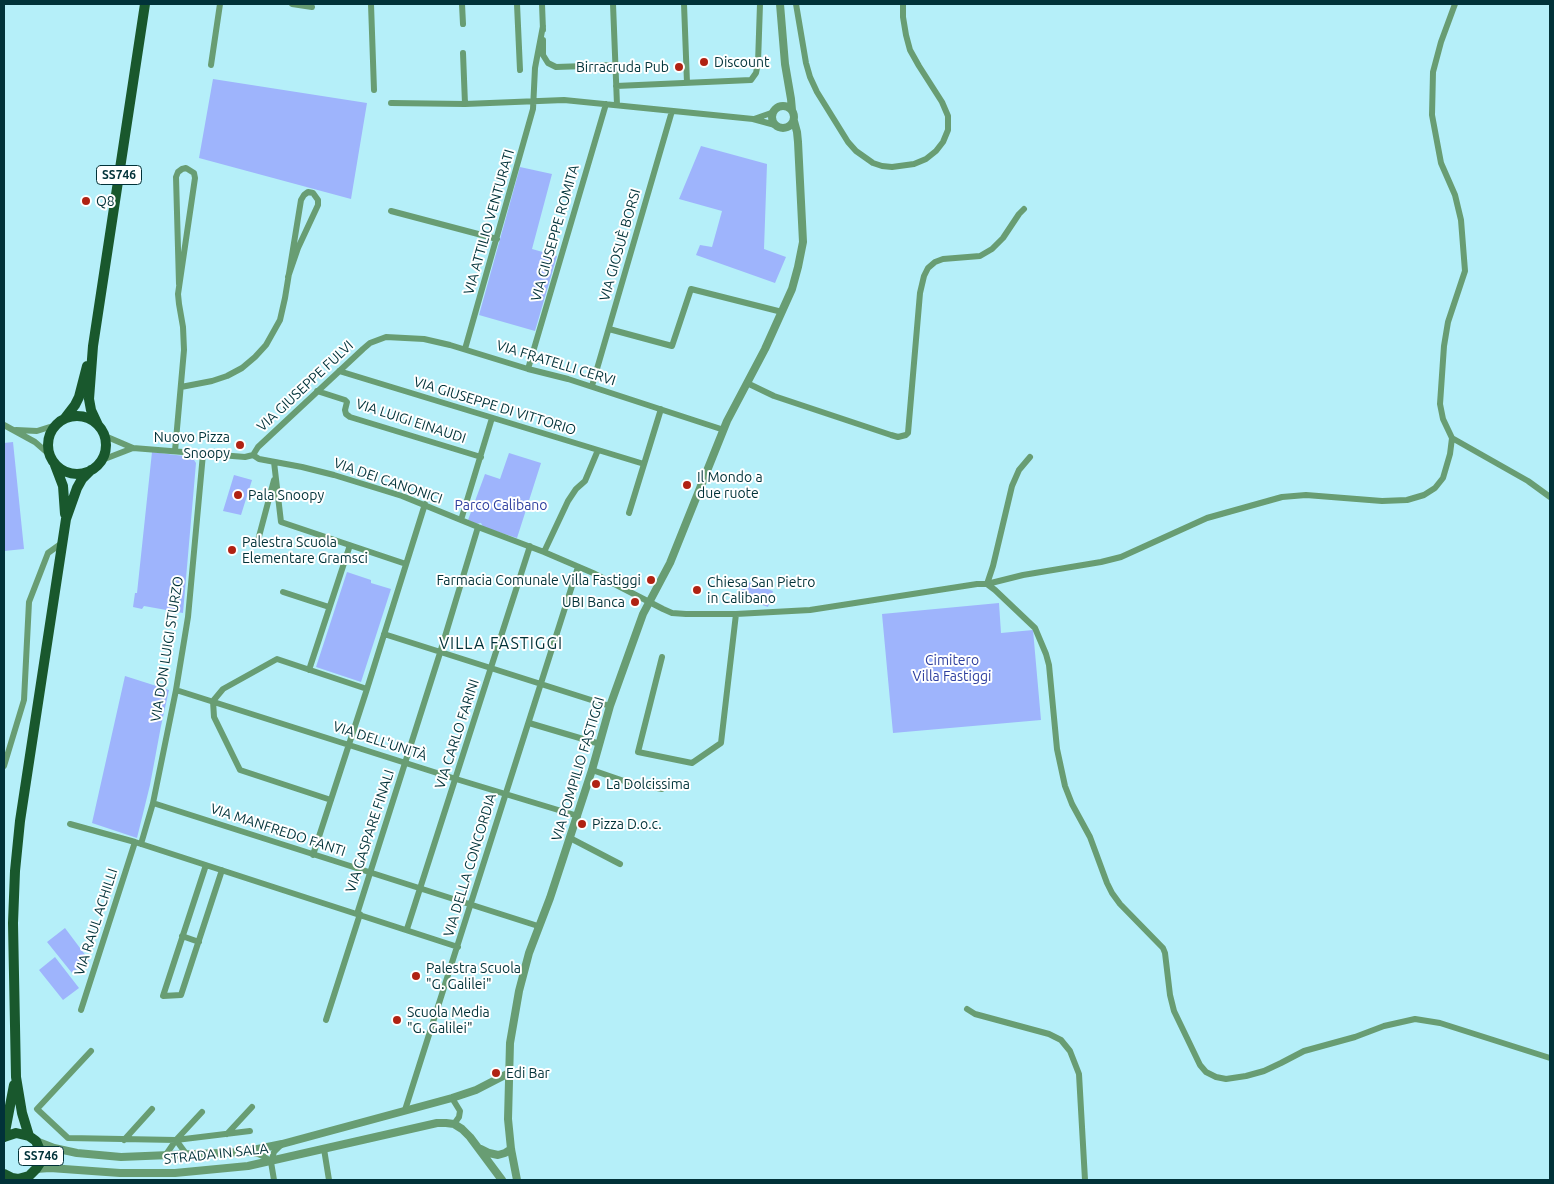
<!DOCTYPE html>
<meta charset="utf-8">
<style>
body{margin:0}
#map{position:relative;width:1554px;height:1184px;overflow:hidden;background:#b5eff9;font-family:Ubuntu,sans-serif}
canvas{display:block}
.frame{position:absolute;inset:0;border:5px solid #013239;pointer-events:none}
</style>
<div id="map">
<canvas width="1554" height="1184"></canvas>
<div class="frame"></div>
</div>
<script>
const context = document.querySelector('canvas').getContext('2d');
context.lineJoin = 'round';
function paint(path, color) {
  context.fillStyle = color;
  context.fill(path, 'evenodd');
}
function poly(rows) {
  const path = new Path2D();
  for (const r of rows) {
    if (r.length === 3) {
      path.moveTo(r[0] + r[2], r[1]);
      path.arc(r[0], r[1], r[2], 0, 2 * Math.PI);
      continue;
    }
    path.moveTo(r[0], r[1]);
    for (let i = 2; i < r.length; i += 2) path.lineTo(r[i], r[i + 1]);
  }
  return path;
}
function stroke(path, color, width, dash) {
  context.strokeStyle = color;
  context.lineWidth = width;
  context.lineCap = dash ? 'butt' : 'round';
  context.setLineDash(dash || []);
  context.stroke(path);
}
function drawText(font, color, halo, rows, align = 'center') {
  context.font = font + ' Ubuntu,sans-serif';
  context.lineWidth = 4;
  context.setLineDash([]);
  context.textBaseline = 'middle';
  context.strokeStyle = halo;
  context.fillStyle = color;
  for (const [text, x, y, turn = 0] of rows) {
    context.save();
    context.translate(x, y);
    context.rotate((+turn || 0) * Math.PI / 180);
    context.textAlign = isNaN(turn) ? turn : align;
    if (halo) context.strokeText(text, 0, 0);
    context.fillText(text, 0, 0);
    context.restore();
  }
}
const green = poly([
 [213,79,367,103,351,199,199,158],
 [701,146,767,164,764,249,786,257,775,283,696,255,700,245,712,247,722,211,679,199],
 [520,167,552,174,532,249,557,256,535,331,479,315],
 [13,442,24,549,4,551,4,443],
 [152,452,192,457,196,463,183,613,144,606,142,609,133,607,135,593,137,593],
 [509,453,541,463,517,538,483,527,481,523,476,524,468,520,485,474,500,479],
 [234,475,252,480,241,515,223,511],
 [347,572,371,580,371,583,391,589,361,682,316,667],
 [745,581,773,591,768,607,739,597],
 [999,603,1001,633,1033,630,1041,720,893,733,882,614],
 [125,676,169,690,161,726,150,785,137,838,92,823],
 [65,928,89,960,72,973,47,942],
 [55,957,79,988,63,1000,39,970]
]);
const minor = poly([
 [292,4,312,7],
 [371,4,374,90],
 [462,4,463,24],
 [517,4,520,70],
 [542,4,543,30],
 [613,4,617,105],
 [684,4,687,83],
 [796,4,806,63,810,77,817,92,848,142,856,151,873,163,882,166,892,167,914,164,926,159,936,151,943,142,948,130,948,116,942,102,919,66,910,50,906,35,903,17,903,4],
 [543,40,543,55,548,63,556,67,615,65],
 [463,53,465,104],
 [211,65,220,4],
 [616,86,751,80,756,73,758,63,760,4],
 [391,103,465,104,564,100,753,119,775,125],
 [754,119,774,112],
 [391,211,497,239],
 [609,329,672,346,691,289,782,312],
 [465,349,533,109,535,68,543,26],
 [528,369,606,104],
 [339,371,644,464],
 [747,383,774,396,891,435,898,437,906,435,908,433,920,293,924,276,928,268,935,262,943,259,980,256,992,249,1003,238,1019,214,1024,209],
 [592,386,672,111],
 [181,387,212,381,227,376,242,368,255,357,266,345,280,320,285,298,301,200,304,195,308,192,313,193,318,200,318,205,298,248,288,277],
 [317,391,345,400,347,402,345,410,346,414,350,417,481,457],
 [4,425,35,442,50,455],
 [16,430,37,431,56,425],
 [105,436,133,448,245,457,253,455],
 [1452,438,1528,481,1550,497],
 [175,451,184,350,183,327,179,304,178,294,195,178,194,173,186,168,182,169,178,172,176,177,179,284],
 [253,455,259,459,302,467,334,475,402,496,478,527,544,552,593,573,663,609,672,613,686,614,736,614,810,610,977,584,987,584,1023,575,1101,562,1121,557,1207,518,1282,497,1306,495,1382,501,1407,500,1424,495,1435,488,1443,478,1450,454,1452,438,1443,419,1440,404,1444,346,1448,322,1465,271,1461,220,1455,195,1441,163,1432,115,1433,72,1441,42,1455,4],
 [253,455,258,447,363,349,370,343,386,337,424,339,450,345,528,369,568,379,724,430],
 [102,460,133,448],
 [274,462,281,522,406,564],
 [629,513,661,409],
 [461,520,492,418],
 [257,544,274,480],
 [544,552,568,501,576,489,585,481,598,450],
 [987,584,995,590,1035,628,1046,654,1049,665,1057,749,1065,786,1072,804,1090,837,1107,883,1112,893,1120,904,1163,948,1165,953,1170,995,1174,1011,1200,1065,1206,1072,1216,1077,1226,1079,1246,1076,1264,1071,1281,1063,1304,1051,1355,1037,1384,1026,1415,1019,1440,1023,1550,1058],
 [987,584,993,566,1012,486,1019,470,1030,457],
 [283,592,329,607],
 [384,634,610,706],
 [662,657,638,752,692,763,721,743,736,614],
 [309,670,350,545],
 [176,690,456,779,578,816],
 [529,723,600,744],
 [4,766,24,700,29,602,48,553,62,543],
 [592,770,624,781,662,789],
 [331,800,240,770,214,717,213,701,223,689,277,659,367,689],
 [153,803,538,926],
 [70,824,135,842,458,947],
 [570,838,620,864],
 [141,844,153,803,176,690,188,617,203,454],
 [313,855,367,689,425,504],
 [206,865,163,996,181,995,222,870],
 [357,914,440,653,478,527],
 [407,929,530,546],
 [182,936,199,942],
 [967,1009,975,1014,1049,1034,1061,1040,1070,1051,1079,1074,1085,1180],
 [81,1010,135,842],
 [326,1020,360,914],
 [91,1051,37,1109,68,1138,176,1140,250,1131],
 [452,1098,460,1111,459,1117,454,1124],
 [405,1110,578,567],
 [227,1134,252,1107],
 [124,1140,152,1109],
 [176,1140,187,1155],
 [324,1149,329,1180],
 [247,1152,258,1154,265,1157,271,1162],
 [165,1156,176,1140,202,1112],
 [274,1180,271,1162,274,1152,282,1144]
]);
const tertiary = poly([
 [780,4,785,64,791,99,792,110],
 [783,117,11],
 [36,1141,54,1148,77,1153,121,1157,243,1152,282,1144,452,1098,476,1090,509,1073],
 [481,1149,489,1153,498,1155,505,1153,511,1149],
 [36,1169,50,1168,120,1173,175,1173,248,1166,437,1123,446,1123,454,1124,462,1129,470,1137,502,1180],
 [517,1180,511,1149,508,1119,510,1043,519,991,529,953,550,898,592,770,610,706,643,614,670,563,727,421,765,349,792,289,798,267,803,242,798,142,797,132,794,121]
]);
const primary = poly([
 [77,445,29],
 [65,418,75,405,79,397,87,366],
 [98,425,91,410,89,399,93,346,145,4],
 [55,465,63,486,65,514],
 [29,1136,22,1113,16,1077,13,923,15,871,20,821,66,519,77,488,82,479,91,470],
 [4,1137,16,1133,29,1136,36,1141,39,1148,41,1155,40,1163,36,1169,29,1176,18,1179,12,1178,4,1174],
 [4,1137,14,1085]
]);
const markers = [
 [704,62,5,"#b02213"],
 [679,67,5,"#b02213"],
 [86,201,5,"#b02213"],
 [240,445,5,"#b02213"],
 [687,485,5,"#b02213"],
 [238,495,5,"#b02213"],
 [232,550,5,"#b02213"],
 [651,580,5,"#b02213"],
 [697,590,5,"#b02213"],
 [635,602,5,"#b02213"],
 [596,784,5,"#b02213"],
 [582,824,5,"#b02213"],
 [416,976,5,"#b02213"],
 [397,1020,5,"#b02213"],
 [496,1073,5,"#b02213"]
];
const shields = [
 [119,175,45],
 [41,1156,45]
];
const shieldNames = [
 ["SS746",119,175],
 ["SS746",41,1156]
];
const poiNames = [
 ["Discount",714,62],
 ["Birracruda Pub",669,67,"right"],
 ["Q8",96,201],
 ["Nuovo Pizza",230,437,"right"],
 ["Snoopy",230,453,"right"],
 ["Il Mondo a",697,477],
 ["due ruote",697,493],
 ["Pala Snoopy",248,495],
 ["Palestra Scuola",242,542],
 ["Elementare Gramsci",242,558],
 ["Farmacia Comunale Villa Fastiggi",641,580,"right"],
 ["Chiesa San Pietro",707,582],
 ["in Calibano",707,598],
 ["UBI Banca",625,602,"right"],
 ["La Dolcissima",606,784],
 ["Pizza D.o.c.",592,824],
 ["Palestra Scuola",426,968],
 ["\"G. Galilei\"",426,984],
 ["Scuola Media",407,1012],
 ["\"G. Galilei\"",407,1028],
 ["Edi Bar",506,1073]
];
const streetNames = [
 ["VIA ATTILIO VENTURATI",489,222,-74],
 ["VIA GIUSEPPE ROMITA",555,233,-74],
 ["VIA GIOSUÈ BORSI",620,245,-74],
 ["VIA FRATELLI CERVI",556,363,17],
 ["VIA GIUSEPPE FULVI",305,386,-43],
 ["VIA GIUSEPPE DI VITTORIO",495,406,17],
 ["VIA LUIGI EINAUDI",411,421,18],
 ["VIA DEI CANONICI",388,481,19],
 ["VIA DON LUIGI STURZO",167,649,-81],
 ["VIA CARLO FARINI",457,734,-72],
 ["VIA DELL'UNITÀ",380,741,18],
 ["VIA POMPILIO FASTIGGI",578,769,-73],
 ["VIA MANFREDO FANTI",278,830,18],
 ["VIA GASPARE FINALI",370,831,-72],
 ["VIA DELLA CONCORDIA",470,865,-73],
 ["VIA RAUL ACHILLI",96,922,-72],
 ["STRADA IN SALA",216,1154,-6]
];
const parkNames = [
 ["Parco Calibano",501,505],
 ["Cimitero",952,660],
 ["Villa Fastiggi",952,676]
];
const quarterNames = [
 ["VILLA FASTIGGI",501,644]
];
paint(green, '#9eb4fc');
stroke(minor, '#689d73', 6);
stroke(tertiary, '#689d73', 8);
stroke(primary, '#19582d', 10);
for (const [x, y, r, color] of markers) {
  const dot = new Path2D();
  dot.arc(x, y, r, 0, 2 * Math.PI);
  context.fillStyle = color;
  context.fill(dot);
  stroke(dot, '#fff', 2);
}
for (const [x, y, w] of shields) {
  const box = new Path2D();
  box.roundRect(x - w / 2, y - 9.5, w, 19, 4);
  context.fillStyle = '#fff';
  context.fill(box);
  stroke(box, '#013239', 1);
}
drawText('bold 12px', '#013239', null, shieldNames);
drawText('14px', '#013239', '#fff', poiNames, 'left');
drawText('14px', '#013239', '#fff', streetNames);
drawText('14px', '#2e3f9f', '#fff', parkNames);
context.letterSpacing = '1px';
drawText('16px', '#013239', '#fff', quarterNames);
context.letterSpacing = '0px';
</script>
